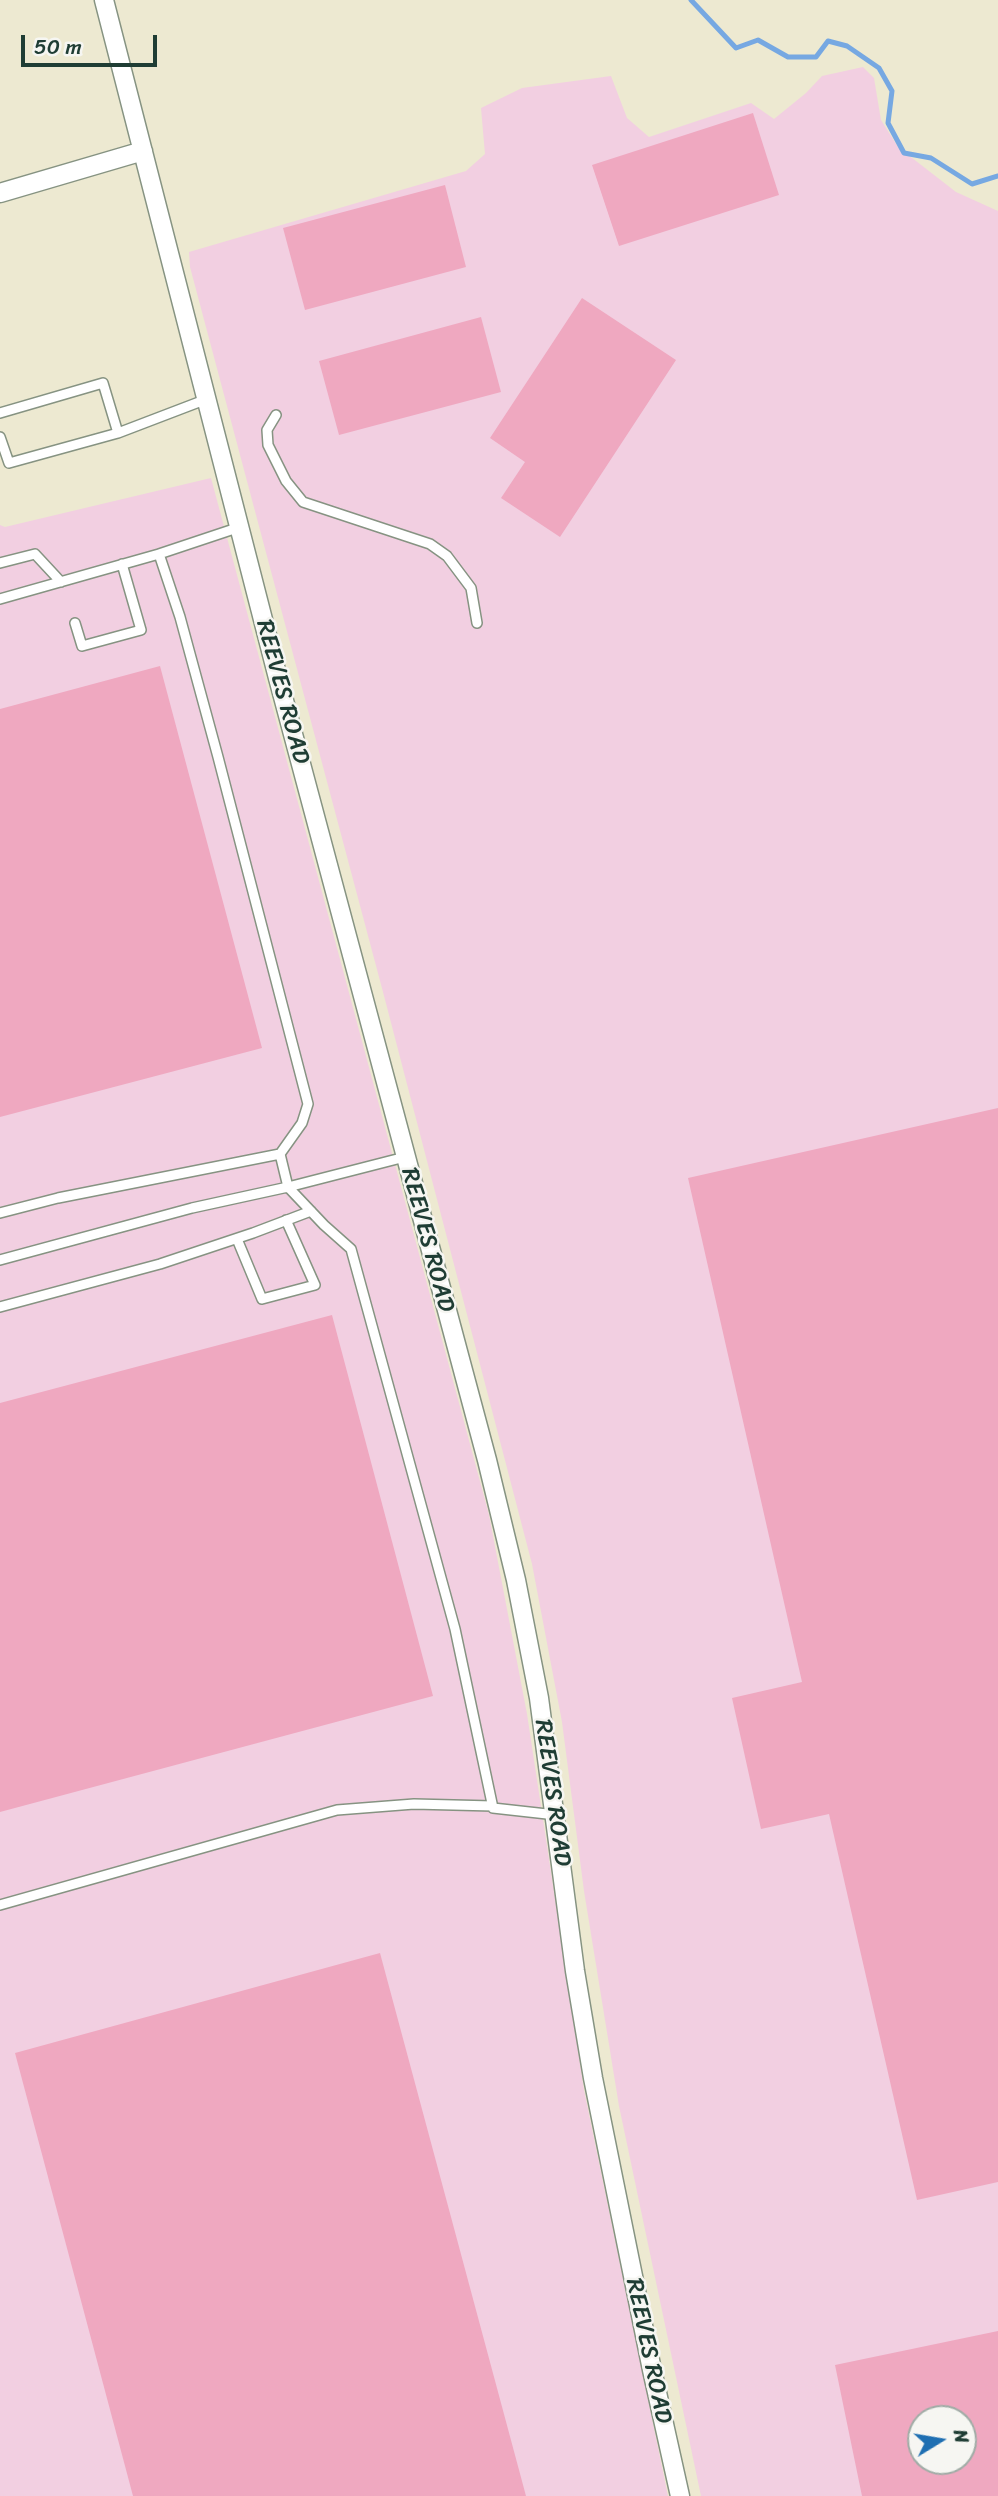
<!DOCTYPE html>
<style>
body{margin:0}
#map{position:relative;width:998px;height:2496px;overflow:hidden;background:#ede9d1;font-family:Sriracha,sans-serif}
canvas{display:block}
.north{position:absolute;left:907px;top:2405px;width:70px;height:70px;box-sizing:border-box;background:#f6f6f2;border:2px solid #a0aca6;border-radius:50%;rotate:79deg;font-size:19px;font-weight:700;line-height:28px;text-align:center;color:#1f3d34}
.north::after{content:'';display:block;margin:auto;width:24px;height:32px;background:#1f6fb2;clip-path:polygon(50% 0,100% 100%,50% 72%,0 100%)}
.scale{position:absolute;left:21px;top:35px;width:136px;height:32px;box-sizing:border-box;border:4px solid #1f3d34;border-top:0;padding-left:9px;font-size:21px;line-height:24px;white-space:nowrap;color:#1f3d34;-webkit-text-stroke:5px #f6f6f2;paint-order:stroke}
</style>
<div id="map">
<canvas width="998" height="2496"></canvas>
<div class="north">N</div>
<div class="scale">50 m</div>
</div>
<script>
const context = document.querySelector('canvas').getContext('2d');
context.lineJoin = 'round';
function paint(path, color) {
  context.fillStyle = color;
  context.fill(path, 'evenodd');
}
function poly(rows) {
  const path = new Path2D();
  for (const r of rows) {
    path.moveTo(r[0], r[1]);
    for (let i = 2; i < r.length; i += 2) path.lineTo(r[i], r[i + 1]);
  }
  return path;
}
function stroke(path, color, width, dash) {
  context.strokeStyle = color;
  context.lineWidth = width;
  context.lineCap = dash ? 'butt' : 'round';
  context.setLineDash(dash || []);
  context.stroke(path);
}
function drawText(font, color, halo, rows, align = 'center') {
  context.font = font + ' Sriracha,sans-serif';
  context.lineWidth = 5;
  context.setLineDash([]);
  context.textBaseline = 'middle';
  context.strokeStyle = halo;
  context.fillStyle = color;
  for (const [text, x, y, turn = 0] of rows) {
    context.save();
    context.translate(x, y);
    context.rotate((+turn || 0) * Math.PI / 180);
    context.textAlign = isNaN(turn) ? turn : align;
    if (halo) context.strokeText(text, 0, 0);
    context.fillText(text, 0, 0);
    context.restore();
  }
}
const built = poly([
 [863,67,874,78,881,120,898,147,956,192,998,211,998,2496,701,2496,619,2106,584,1891,562,1722,532,1564,383,992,190,267,189,252,466,171,485,154,481,108,522,88,611,76,627,118,649,137,751,103,774,119,806,93,822,76],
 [921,2419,963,2419,963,2461,921,2461],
 [211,478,489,1515,527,1714,584,2090,668,2496,0,2496,0,525,5,527]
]);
const stream = poly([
 [691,0,736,48,758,40,788,57,816,57,828,41,847,46,879,68,892,91,888,123,904,153,931,158,972,184,998,176]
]);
const building = poly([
 [753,113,779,195,619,246,592,165],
 [445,185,466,267,305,310,283,228],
 [582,298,676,360,560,537,501,498,525,462,490,438],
 [481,317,501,392,339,435,319,361],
 [160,666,262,1048,0,1117,0,709],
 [998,1108,998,2182,917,2200,829,1814,761,1829,732,1698,802,1682,688,1178],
 [332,1315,433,1696,0,1812,0,1403],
 [380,1953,526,2496,133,2496,15,2053],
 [998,2331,998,2496,862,2496,835,2365],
 [921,2419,963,2419,963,2461,921,2461]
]);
const service = poly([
 [0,413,103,383,118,433],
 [276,415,267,430,268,445,286,481,303,502,430,544,447,556,471,588,477,623],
 [0,437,9,463,118,433,207,399],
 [159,554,240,527],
 [0,563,35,554,61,582],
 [0,599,159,554,180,617,218,757,308,1104,302,1123,280,1154,58,1198,0,1213],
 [75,623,82,646,141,630,122,564],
 [280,1154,288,1187,405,1157],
 [237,1239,262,1299,315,1285,286,1220],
 [0,1260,192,1208,288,1187,324,1225,351,1249,455,1629,493,1808,556,1815],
 [0,1307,160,1264,253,1233,311,1211],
 [0,1905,337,1810,414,1804,493,1806]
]);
const minor = poly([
 [104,0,278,678,487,1460,516,1580,539,1698,575,1971,593,2078,652,2370,680,2496],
 [0,193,143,151]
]);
const streetNames = [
 ["REEVES ROAD",282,692,75],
 ["REEVES ROAD",427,1240,75],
 ["REEVES ROAD",552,1793,82],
 ["REEVES ROAD",648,2351,78]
];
paint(built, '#f2cfe1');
stroke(stream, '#76a8e2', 5);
paint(building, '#efa8c0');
stroke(service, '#869382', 12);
stroke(minor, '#869382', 21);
stroke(service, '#fff', 9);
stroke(minor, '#fff', 18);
drawText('24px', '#1f3d34', '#f6f6f2', streetNames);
</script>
